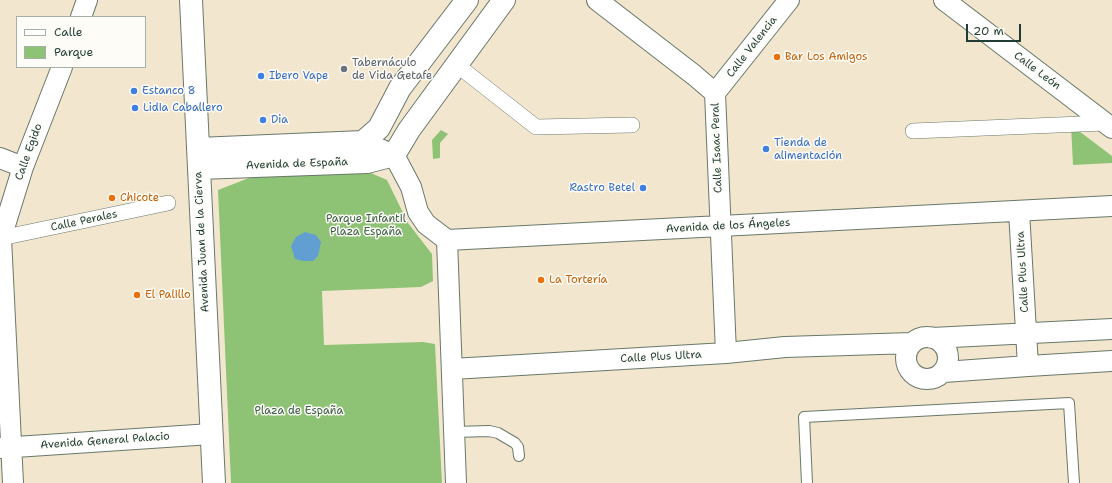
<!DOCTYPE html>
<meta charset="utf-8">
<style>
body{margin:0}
#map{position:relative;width:1112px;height:483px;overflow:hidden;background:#f2e7ce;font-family:"Shantell Sans",sans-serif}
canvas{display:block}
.legend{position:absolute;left:16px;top:16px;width:130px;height:52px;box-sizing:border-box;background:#fdfcf7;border:1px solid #a4b0a9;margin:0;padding:5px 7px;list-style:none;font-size:12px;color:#1f3d34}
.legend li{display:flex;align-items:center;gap:8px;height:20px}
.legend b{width:20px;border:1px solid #a4b0a9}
.scale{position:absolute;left:966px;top:24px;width:55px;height:18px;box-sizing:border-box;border:2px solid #1f3d34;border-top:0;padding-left:5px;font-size:12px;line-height:14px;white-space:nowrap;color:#1f3d34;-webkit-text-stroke:3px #fdfcf7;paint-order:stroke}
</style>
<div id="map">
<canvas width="1112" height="483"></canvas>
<ul class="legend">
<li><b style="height:5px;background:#fff"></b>Calle</li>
<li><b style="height:11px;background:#8ec376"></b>Parque</li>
</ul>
<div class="scale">20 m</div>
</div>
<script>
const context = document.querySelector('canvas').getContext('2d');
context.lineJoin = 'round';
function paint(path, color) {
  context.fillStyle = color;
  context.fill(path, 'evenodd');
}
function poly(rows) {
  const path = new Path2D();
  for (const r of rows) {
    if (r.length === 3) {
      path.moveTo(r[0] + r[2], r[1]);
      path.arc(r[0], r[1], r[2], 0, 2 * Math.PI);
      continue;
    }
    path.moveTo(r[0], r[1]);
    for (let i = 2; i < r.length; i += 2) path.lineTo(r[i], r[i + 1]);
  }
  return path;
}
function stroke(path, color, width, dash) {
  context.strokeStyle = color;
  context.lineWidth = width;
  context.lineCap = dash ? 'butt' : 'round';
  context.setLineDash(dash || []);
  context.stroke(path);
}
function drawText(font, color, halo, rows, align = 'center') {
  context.font = font + ' "Shantell Sans",sans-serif';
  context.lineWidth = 3;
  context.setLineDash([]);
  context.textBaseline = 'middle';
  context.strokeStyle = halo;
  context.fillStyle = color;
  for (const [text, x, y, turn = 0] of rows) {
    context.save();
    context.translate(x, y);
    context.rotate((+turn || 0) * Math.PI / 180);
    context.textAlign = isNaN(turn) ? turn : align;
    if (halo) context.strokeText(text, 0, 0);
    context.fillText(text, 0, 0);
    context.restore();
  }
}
const green = poly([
 [1071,125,1112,156,1112,163,1073,165],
 [441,130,448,134,440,143,440,158,433,159,432,140],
 [364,170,387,180,408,223,432,254,433,281,421,287,322,291,324,345,423,342,435,344,442,483,231,483,218,190,249,178]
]);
const water = poly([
 [305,232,316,235,321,242,318,256,313,261,303,261,295,259,291,246,296,237]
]);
const service = poly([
 [454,432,489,431,498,433,515,443,518,447,519,456],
 [807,483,804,417,1069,403,1074,483]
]);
const pedestrian = poly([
 [457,65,536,127,632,125],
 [913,131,1105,123],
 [1,238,168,203]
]);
const minor = poly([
 [597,0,694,75,715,93,726,353],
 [944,0,1112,128],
 [81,17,87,0],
 [715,93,789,0],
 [363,142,394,155,411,187,418,212,426,224,447,240,1112,206],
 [0,158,23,167],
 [1019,211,1028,366],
 [447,240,456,483],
 [927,358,21],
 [932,338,1112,329],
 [452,369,726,353,785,347,912,343],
 [944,372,1028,366,1112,361],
 [0,448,211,434],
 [13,483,1,238,23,167,62,67]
]);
const tertiary = poly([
 [191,0,214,483],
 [198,149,363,142,379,128,400,88,467,0],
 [199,168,367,162,394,155,409,130,504,0]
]);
const markers = [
 [777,57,4,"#e8710a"],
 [344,69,4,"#6b7280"],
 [261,76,4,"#3f7fe0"],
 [134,91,4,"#3f7fe0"],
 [135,108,4,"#3f7fe0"],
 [263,120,4,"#3f7fe0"],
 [766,149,4,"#3f7fe0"],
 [643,188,4,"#3f7fe0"],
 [112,198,4,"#e8710a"],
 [541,280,4,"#e8710a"],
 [137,295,4,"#e8710a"]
];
const streetNames = [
 ["Calle Valencia",752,47,-52],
 ["Calle León",1037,71,37],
 ["Calle Isaac Peral",717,148,-92],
 ["Calle Egido",29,152,-70],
 ["Avenida de España",297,164,-2],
 ["Calle Perales",84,221,-12],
 ["Avenida de los Ángeles",728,226,-3],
 ["Avenida Juan de la Cierva",202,242,-93],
 ["Calle Plus Ultra",1023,272,-93],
 ["Calle Plus Ultra",661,357,-3],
 ["Avenida General Palacio",105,441,-4]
];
const foodNames = [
 ["Bar Los Amigos",785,57],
 ["Chicote",120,198],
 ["La Tortería",549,280],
 ["El Palillo",145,295]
];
const worshipNames = [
 ["Tabernáculo",352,63],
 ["de Vida Getafe",352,76]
];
const shopNames = [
 ["Ibero Vape",269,76],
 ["Estanco 8",142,91],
 ["Lidia Caballero",143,108],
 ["Dia",271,120],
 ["Tienda de",774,143],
 ["alimentación",774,156],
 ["Rastro Betel",635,188,"right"]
];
const parkNames = [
 ["Parque Infantil",366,219],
 ["Plaza España",366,232],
 ["Plaza de España",299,411]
];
paint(green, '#8ec376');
paint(water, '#619fd2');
stroke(service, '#69786a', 12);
stroke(pedestrian, '#69786a', 16);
stroke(minor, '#69786a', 22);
stroke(tertiary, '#69786a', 24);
stroke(service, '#fff', 10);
stroke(pedestrian, '#fff', 15);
stroke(minor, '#fff', 20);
stroke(tertiary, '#fff', 22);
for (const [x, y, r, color] of markers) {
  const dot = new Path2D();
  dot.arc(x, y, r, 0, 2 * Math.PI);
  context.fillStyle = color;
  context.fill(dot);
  stroke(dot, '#fdfcf7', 1.5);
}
drawText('11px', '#1f3d34', '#fdfcf7', streetNames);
drawText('11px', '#c56008', '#fdfcf7', foodNames, 'left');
drawText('11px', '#5b616d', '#fdfcf7', worshipNames, 'left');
drawText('11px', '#366cbe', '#fdfcf7', shopNames, 'left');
drawText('11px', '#3b5e44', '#fdfcf7', parkNames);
</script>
